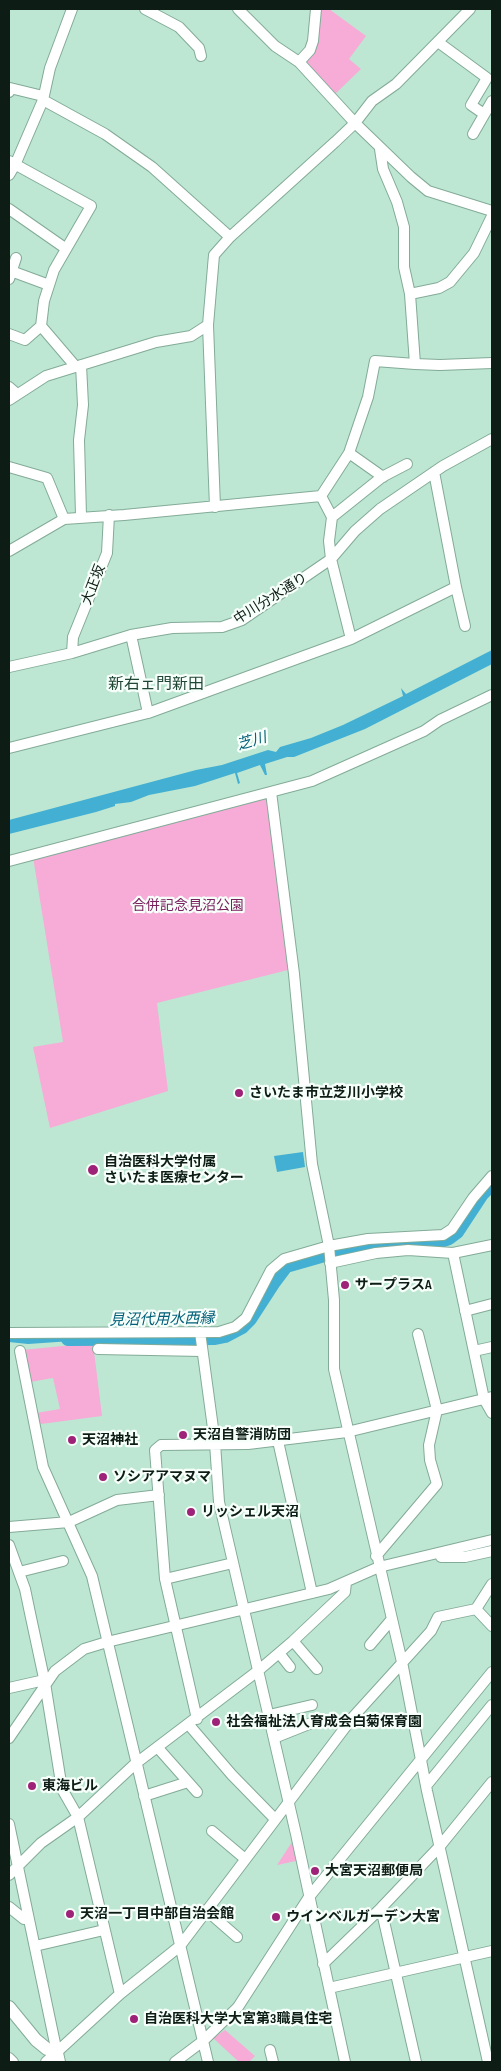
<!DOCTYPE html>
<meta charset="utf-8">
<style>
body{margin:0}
#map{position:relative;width:501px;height:2071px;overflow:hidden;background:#bde7d2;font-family:"Sofia Sans Condensed",sans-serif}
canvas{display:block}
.frame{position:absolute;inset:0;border:10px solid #0d1d16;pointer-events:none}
</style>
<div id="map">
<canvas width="501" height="2071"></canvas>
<div class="frame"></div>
</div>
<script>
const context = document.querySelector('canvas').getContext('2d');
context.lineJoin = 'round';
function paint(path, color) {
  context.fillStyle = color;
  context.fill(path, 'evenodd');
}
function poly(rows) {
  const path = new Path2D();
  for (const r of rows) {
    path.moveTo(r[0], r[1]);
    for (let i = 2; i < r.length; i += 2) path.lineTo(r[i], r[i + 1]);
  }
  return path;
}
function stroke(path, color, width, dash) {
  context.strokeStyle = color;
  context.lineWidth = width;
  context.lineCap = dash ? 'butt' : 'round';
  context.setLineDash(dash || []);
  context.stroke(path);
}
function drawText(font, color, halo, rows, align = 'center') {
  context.font = font + ' "Sofia Sans Condensed","Noto Sans JP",sans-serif';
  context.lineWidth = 4.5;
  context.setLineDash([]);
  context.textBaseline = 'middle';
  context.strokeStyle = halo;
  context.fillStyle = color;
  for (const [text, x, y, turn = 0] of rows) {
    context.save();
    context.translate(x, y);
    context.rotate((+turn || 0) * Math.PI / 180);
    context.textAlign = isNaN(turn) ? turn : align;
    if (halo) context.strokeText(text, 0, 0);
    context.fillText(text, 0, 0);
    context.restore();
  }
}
const green = poly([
 [318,9,329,9,366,36,349,59,361,69,333,96,302,62],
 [267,796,288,970,157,1003,168,1091,50,1128,33,1047,63,1042,33,857],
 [93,1343,102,1416,41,1424,38,1421,36,1413,60,1409,53,1378,30,1382,22,1350],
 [292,1842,296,1861,277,1865],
 [225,2030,255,2056,249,2062,239,2062,213,2038]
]);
const water = poly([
 [492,650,492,664,365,729,294,757,287,757,265,764,267,775,265,775,260,765,237,773,240,783,238,784,235,773,195,786,149,795,131,802,115,804,115,806,96,812,9,834,9,820,196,770,222,765,268,750,276,752,280,747,311,738,343,725,403,696,401,688,406,694],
 [303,1152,305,1167,277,1172,274,1156],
 [86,1334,86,1340,28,1344,9,1342,9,1335]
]);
const river = poly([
 [68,1339,215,1338,225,1336,242,1327,250,1319,274,1282,286,1266,356,1246,378,1242,440,1241,449,1238,457,1232,482,1194,492,1184]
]);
const minor = poly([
 [145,9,179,27,199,48,201,56],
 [238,9,275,46,299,62,355,123,411,177,428,191,492,211],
 [438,42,487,78,471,105,484,114],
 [299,62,310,50,313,41,316,9],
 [9,92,10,88,43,96],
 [43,100,105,134,152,167,230,237,335,142,355,123,372,101,396,84,470,9],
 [473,134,492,101],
 [380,149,383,169,397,202,404,227,404,267,410,294,415,364,440,365,492,363],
 [9,161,91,206,54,270,44,301,41,326,76,367],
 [9,175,15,165,43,100,50,68,72,9],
 [9,209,65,248],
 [11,271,49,285],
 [9,279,16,258],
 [410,294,439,288,450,282,474,253,492,216],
 [9,334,25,340,41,326],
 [81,365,83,405,79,440,81,516],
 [9,387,17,394],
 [9,400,46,376,156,342,191,336,208,325],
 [349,453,383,477],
 [9,467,47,478,64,519,124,515,321,496],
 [215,507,208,325,214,255,230,237],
 [332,517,382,477,407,464],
 [9,551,64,519],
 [456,587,465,626],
 [131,635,148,713],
 [351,639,331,559,329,541,332,517,321,496,349,453,368,397,375,361,415,364],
 [72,653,73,637,107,553,109,515],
 [9,667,72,653,131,635,172,628,222,627,242,620,331,559,355,531,380,509,443,466,492,439],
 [9,748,148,713,351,639,456,587,434,472],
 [271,792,294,974,312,1164,329,1246,334,1300,334,1369,402,1662,427,1791,488,2062],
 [9,861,312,781,424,731,440,720,492,695],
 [453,1253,484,1399,492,1413],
 [330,1263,376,1253,408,1250,453,1253,492,1245],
 [465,1311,492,1304],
 [200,1332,215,1443,219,1502,296,1834,345,2062],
 [9,1333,219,1332,235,1327,246,1318,271,1270,284,1259,329,1246,368,1239,443,1235,452,1229,473,1198,492,1176],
 [98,1349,202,1351],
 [20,1351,43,1467,92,1576,208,2062],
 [474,1351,492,1347],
 [278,1441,312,1593],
 [9,1527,69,1522,117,1500,159,1495],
 [9,1545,25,1589,30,1613,45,1683,62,1789,78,1817,120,1994],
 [376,1556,437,1484,430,1460,429,1445,437,1410,418,1334],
 [441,1557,465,1557,492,1551],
 [19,1572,63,1561],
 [165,1579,233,1563],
 [476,1609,492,1626],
 [293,1641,317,1669],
 [370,1645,392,1619],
 [279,1653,290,1667],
 [9,1688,40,1681,45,1683],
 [269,1715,312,1705],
 [197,1719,165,1579,155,1450,161,1445,248,1444,347,1432,492,1397],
 [189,1725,232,1775,274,1818],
 [9,1738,55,1671,84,1649,107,1642,329,1589,379,1567,492,1540],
 [274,1738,314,1722],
 [158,1748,197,1792],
 [426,1786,492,1705],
 [144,1796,188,1782],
 [9,1824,57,2053],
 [212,1831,244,1858],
 [9,1875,41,1843,78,1817,135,1764,259,1670,293,1641,345,1592,346,1582],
 [9,1907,24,1919,29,1919],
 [381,1908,416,2062],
 [206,1910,237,1937],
 [35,1946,104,1930],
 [323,1964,381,1908,440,1846,492,1782],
 [329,1988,492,1951],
 [270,2050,273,2062],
 [9,2058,13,2062],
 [46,2062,120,1994,180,1946,353,1717,431,1631,438,1617,476,1609,492,1584],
 [175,2062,203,2041,238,2007,309,1897,492,1672]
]);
const major = poly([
 [9,2007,36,2040,47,2049,57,2053,59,2062]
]);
const markers = [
 [239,1093,5,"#9e2277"],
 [93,1170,6,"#9e2277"],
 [345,1285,5,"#9e2277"],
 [183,1435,5,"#9e2277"],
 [72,1440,5,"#9e2277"],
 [103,1477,5,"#9e2277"],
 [191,1512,5,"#9e2277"],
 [216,1722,5,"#9e2277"],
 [32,1786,5,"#9e2277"],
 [315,1871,5,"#9e2277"],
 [70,1914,5,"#9e2277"],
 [276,1917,5,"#9e2277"],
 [134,2019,5,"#9e2277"]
];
const streetNames = [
 ["大正坂",94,585,-69],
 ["中川分水通り",271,599,-32]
];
const parkNames = [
 ["合併記念見沼公園",188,906]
];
const poiNames = [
 ["さいたま市立芝川小学校",249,1093],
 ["自治医科大学付属",104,1162],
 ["さいたま医療センター",104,1178],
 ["サープラスA",355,1285],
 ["天沼自警消防団",193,1435],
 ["天沼神社",82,1440],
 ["ソシアアマヌマ",113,1477],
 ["リッシェル天沼",201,1512],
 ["社会福祉法人育成会白菊保育園",226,1722],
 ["東海ビル",42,1786],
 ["大宮天沼郵便局",325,1871],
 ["天沼一丁目中部自治会館",80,1914],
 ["ウインベルガーデン大宮",286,1917],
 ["自治医科大学大宮第3職員住宅",144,2019]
];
const waterNames = [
 ["芝川",252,742,-16],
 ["見沼代用水西縁",162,1320,-1]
];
const quarterNames = [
 ["新右ェ門新田",156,685]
];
paint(green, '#f6acd7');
paint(water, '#42afd3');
stroke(river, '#42afd3', 14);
stroke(minor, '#83ab98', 12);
stroke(major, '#83ab98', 14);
stroke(minor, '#fff', 10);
stroke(major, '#fff', 12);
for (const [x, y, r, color] of markers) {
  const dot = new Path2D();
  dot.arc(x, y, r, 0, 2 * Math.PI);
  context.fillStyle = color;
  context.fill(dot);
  stroke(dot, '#f7fffb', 2);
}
drawText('14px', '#0d1d16', '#f7fffb', streetNames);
drawText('14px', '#7a205d', '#f7fffb', parkNames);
drawText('bold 14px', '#0d1d16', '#f7fffb', poiNames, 'left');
drawText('italic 15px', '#036079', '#f7fffb', waterNames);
drawText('16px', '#1f4535', '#f7fffb', quarterNames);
</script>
